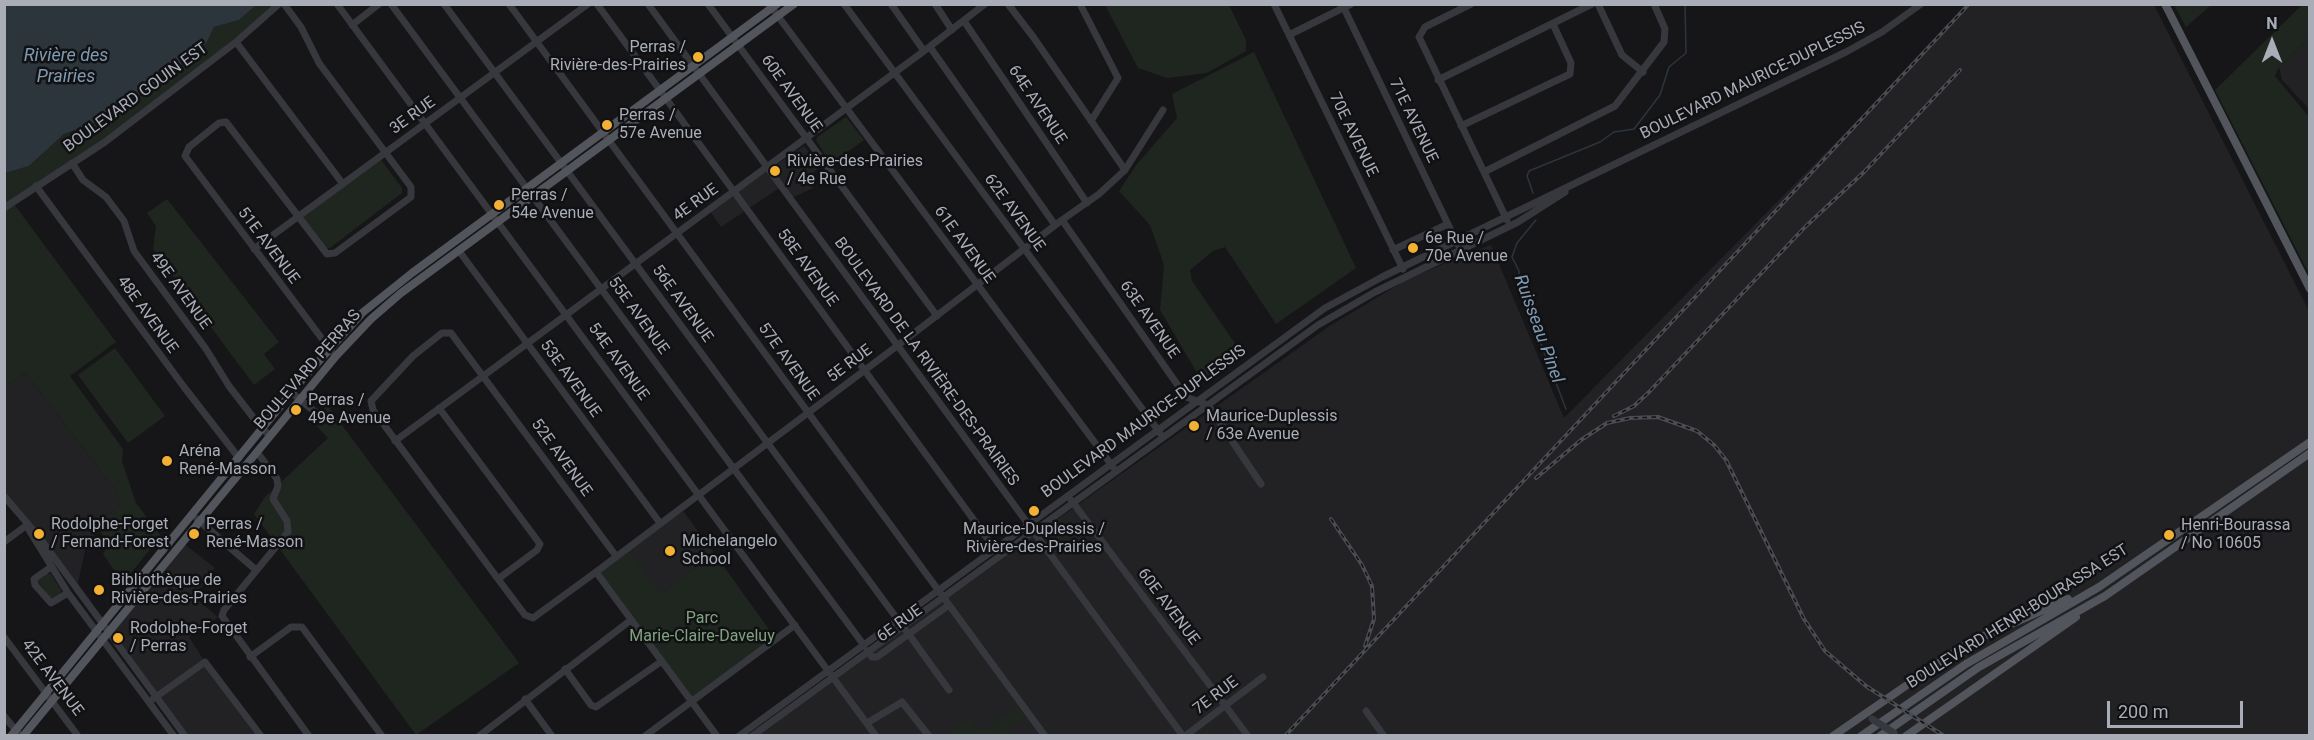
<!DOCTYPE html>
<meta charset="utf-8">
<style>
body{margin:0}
#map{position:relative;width:2314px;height:740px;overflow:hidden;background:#161618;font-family:Roboto,sans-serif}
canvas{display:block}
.frame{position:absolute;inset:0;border:6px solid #a8adb8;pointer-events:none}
.north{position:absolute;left:2242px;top:12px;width:60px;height:60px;-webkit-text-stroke:4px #111113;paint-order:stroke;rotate:0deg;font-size:16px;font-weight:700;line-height:24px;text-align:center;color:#a8adb8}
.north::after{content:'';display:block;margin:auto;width:21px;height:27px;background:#a8adb8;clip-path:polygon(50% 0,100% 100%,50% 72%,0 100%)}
.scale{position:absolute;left:2107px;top:701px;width:136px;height:27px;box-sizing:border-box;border:3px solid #a8adb8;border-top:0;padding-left:8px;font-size:18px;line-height:21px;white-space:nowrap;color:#a8adb8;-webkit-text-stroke:4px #111113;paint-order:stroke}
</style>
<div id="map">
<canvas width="2314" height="740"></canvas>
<div class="frame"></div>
<div class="north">N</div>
<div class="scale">200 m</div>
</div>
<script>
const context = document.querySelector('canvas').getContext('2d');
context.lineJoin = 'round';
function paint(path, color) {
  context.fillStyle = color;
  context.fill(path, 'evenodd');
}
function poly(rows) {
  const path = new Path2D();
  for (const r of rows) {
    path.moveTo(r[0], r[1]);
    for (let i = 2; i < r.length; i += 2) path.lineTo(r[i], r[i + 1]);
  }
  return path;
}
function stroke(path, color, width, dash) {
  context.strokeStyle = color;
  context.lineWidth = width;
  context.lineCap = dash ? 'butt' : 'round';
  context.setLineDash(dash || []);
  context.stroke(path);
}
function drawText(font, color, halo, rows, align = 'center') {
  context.font = font + ' Roboto,sans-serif';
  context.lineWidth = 5;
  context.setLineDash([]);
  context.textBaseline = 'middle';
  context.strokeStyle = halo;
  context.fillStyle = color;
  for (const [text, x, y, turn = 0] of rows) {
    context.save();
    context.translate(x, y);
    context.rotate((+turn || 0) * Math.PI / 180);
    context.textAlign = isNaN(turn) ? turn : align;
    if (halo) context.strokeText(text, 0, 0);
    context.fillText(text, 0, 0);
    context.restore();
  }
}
const built = poly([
 [1971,5,2154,5,2309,311,2309,735,752,736,1331,325,1403,282,1456,258,1491,245,1564,418],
 [2309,38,2309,109,2282,80,2279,67],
 [804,146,821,166,806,178,813,188,790,199,781,187,721,227,709,210],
 [25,372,117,492,119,506,96,524,97,532,87,542,77,587,5,496,5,386],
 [681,508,714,553,660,595,627,549],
 [183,543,215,568,194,597,218,617,189,637,205,662,261,735,185,735,108,632]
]);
const green = poly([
 [256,5,279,5,105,142,5,208,5,173,29,166,64,134,111,117,197,52,207,42,214,27,239,20],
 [1105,5,1229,5,1246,40,1246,51,1207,73,1167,78,1138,68],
 [2174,5,2211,5,2186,27],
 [2302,5,2309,5,2309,38,2279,67,2275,76,2309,117,2309,274,2215,90],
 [1254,52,1356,268,1276,324,1225,247,1213,251,1190,270,1192,281,1241,352,1202,381,1160,310,1164,265,1150,225,1119,191,1137,164,1177,118,1172,94],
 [846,117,864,140,831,164,817,142,816,138],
 [381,160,402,188,402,193,330,248,325,248,302,217],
 [167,199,279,342,264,354,275,369,254,385,153,249,156,226,147,213],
 [14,204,116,342,70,376,123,449,122,461,136,503,161,536,123,583,103,554,108,545,96,524,119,506,117,492,25,372,5,386,5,210],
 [115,348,165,416,128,443,78,375],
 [327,405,519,663,416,735,254,514,265,497,328,438,313,422],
 [627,549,661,594,714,553,776,639,692,701,596,572],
 [47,573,51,574,61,590,61,594,50,599,37,581],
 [1018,706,1026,717,1001,735,946,735,969,719,980,732]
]);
const water = poly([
 [5,4,256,4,256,5,239,20,214,27,207,42,197,52,110,117,64,134,29,166,5,173]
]);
const stream = poly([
 [1533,193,1527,176,1529,171,1600,142,1614,132,1634,129,1660,95,1669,67,1686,53,1685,4],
 [1536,220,1517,243,1512,257,1519,271,1520,286,1532,303,1532,320,1566,409]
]);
const minor = poly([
 [284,4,301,27,319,63,411,187,411,197,335,253,327,254,226,122,219,123,189,147,185,156,332,352],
 [337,4,876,736],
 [391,4,863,644],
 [444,4,898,620],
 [509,4,1045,736],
 [597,4,995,549],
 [648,4,1183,736],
 [708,4,937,316],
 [769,4,1113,467],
 [844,4,1160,433],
 [891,4,924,51,985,4],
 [935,4,952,30],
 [1008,4,1034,38,1125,170],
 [1080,4,1118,78,1091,121],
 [1274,4,1403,269],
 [1342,4,1458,245],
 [1471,4,1425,27,1419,37,1507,220],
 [1598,4,1622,55,1643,72],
 [964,21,1087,203],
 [352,25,379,4],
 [1289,35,1351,4],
 [236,42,343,184],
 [930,47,1055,225],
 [1438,80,1592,4],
 [1461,126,1570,74,1571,63,1553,24],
 [72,163,83,180,106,197,124,221,134,251,206,349,229,386,259,425,270,436],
 [1484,172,1615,106,1664,42,1665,29,1654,4],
 [36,186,184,387,239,458],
 [4,208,105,142,236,42,279,4],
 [1062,220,1186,397,1208,405,1261,484],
 [254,249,588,4],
 [1393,250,1448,224],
 [459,251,660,523],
 [292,393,320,416],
 [439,408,540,544,537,550,498,579],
 [395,441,924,51],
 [257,452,277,479,278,486,273,499,287,521,288,532,224,610,222,616,309,736],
 [4,496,39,537,185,736],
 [1071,500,1248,736],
 [197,519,256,570],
 [29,530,68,593,174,736],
 [4,542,27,525],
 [616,556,451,333,442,333,413,356,371,401,373,410,498,579,525,615,533,618,596,572,897,346,1062,220,1099,194,1125,170,1163,110],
 [51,567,34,579,35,585,51,603,68,593],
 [596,572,717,736],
 [902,625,949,690],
 [4,637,78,736],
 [867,651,872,657,877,657,949,605],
 [250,657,291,627,302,627,382,736],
 [565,669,591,705,596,707,662,661],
 [153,699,205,662,261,736],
 [525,699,552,736],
 [1366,711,1384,736],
 [4,716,18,733],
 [867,723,902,702,929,736],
 [479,736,631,620],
 [645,736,795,625],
 [739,736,1325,308,1382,277,1846,52,1882,32,1921,4],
 [752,736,1318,325,1375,292,1518,222,1565,192],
 [1185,736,1263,677]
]);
const major = poly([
 [2165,4,2310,289],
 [11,736,300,382,362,313,412,273,777,4],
 [23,736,336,356,371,319,401,293,794,4],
 [1833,736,1968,643,2068,599],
 [1861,736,1966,664,2099,587,2310,442],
 [1880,736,1979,667,2105,596,2310,453],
 [1906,736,2076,617]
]);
const rail = poly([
 [1614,416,1634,406,1649,392,1805,227,1864,172,1960,70],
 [1536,478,1581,440,1607,423,1630,418,1658,417,1697,431,1714,445,1726,460,1804,619,1825,651,1866,686,1944,736],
 [1331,519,1362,565,1372,586,1374,619,1365,646],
 [1285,736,1969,4]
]);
const minorBridge = poly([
 [1872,719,1894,733]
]);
const markers = [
 [698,57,6,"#f2b134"],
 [607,125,6,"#f2b134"],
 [775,171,6,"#f2b134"],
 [499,205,6,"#f2b134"],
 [1413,248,6,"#f2b134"],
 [296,410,6,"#f2b134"],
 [1194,426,6,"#f2b134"],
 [167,461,6,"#f2b134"],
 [1034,511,6,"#f2b134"],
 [39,534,6,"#f2b134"],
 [194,534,6,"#f2b134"],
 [2169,535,6,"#f2b134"],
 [670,551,6,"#f2b134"],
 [99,590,6,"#f2b134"],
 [118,638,6,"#f2b134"]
];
const poiNames = [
 ["Perras /",686,48,"right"],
 ["Rivière-des-Prairies",686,66,"right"],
 ["Perras /",619,116],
 ["57e Avenue",619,134],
 ["Rivière-des-Prairies",787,162],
 ["/ 4e Rue",787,180],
 ["Perras /",511,196],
 ["54e Avenue",511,214],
 ["6e Rue /",1425,239],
 ["70e Avenue",1425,257],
 ["Perras /",308,401],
 ["49e Avenue",308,419],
 ["Maurice-Duplessis",1206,417],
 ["/ 63e Avenue",1206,435],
 ["Aréna",179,452],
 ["René-Masson",179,470],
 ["Rodolphe-Forget",51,525],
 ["/ Fernand-Forest",51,543],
 ["Perras /",206,525],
 ["René-Masson",206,543],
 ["Henri-Bourassa",2181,526],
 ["/ No 10605",2181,544],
 ["Maurice-Duplessis /",1034,530,"center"],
 ["Rivière-des-Prairies",1034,548,"center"],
 ["Michelangelo",682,542],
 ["School",682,560],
 ["Bibliothèque de",111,581],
 ["Rivière-des-Prairies",111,599],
 ["Rodolphe-Forget",130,629],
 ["/ Perras",130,647]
];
const streetNames = [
 ["BOULEVARD MAURICE-DUPLESSIS",1753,81,-26],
 ["60E AVENUE",791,94,54],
 ["BOULEVARD GOUIN EST",136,98,-36],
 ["64E AVENUE",1037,105,56],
 ["3E RUE",413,116,-36],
 ["71E AVENUE",1413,121,64],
 ["70E AVENUE",1353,135,64],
 ["4E RUE",696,203,-36],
 ["62E AVENUE",1014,213,54],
 ["61E AVENUE",964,245,54],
 ["51E AVENUE",268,246,53],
 ["58E AVENUE",807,268,54],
 ["49E AVENUE",180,291,54],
 ["56E AVENUE",682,304,54],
 ["48E AVENUE",147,315,54],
 ["55E AVENUE",638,316,54],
 ["63E AVENUE",1149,320,55],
 ["54E AVENUE",618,362,54],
 ["57E AVENUE",788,362,54],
 ["BOULEVARD DE LA RIVIÈRE-DES-PRAIRIES",926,362,54],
 ["5E RUE",850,364,-37],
 ["BOULEVARD PERRAS",308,370,-49],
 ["53E AVENUE",570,379,54],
 ["BOULEVARD MAURICE-DUPLESSIS",1144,422,-36],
 ["52E AVENUE",561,458,54],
 ["60E AVENUE",1168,607,53],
 ["BOULEVARD HENRI-BOURASSA EST",2018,617,-32],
 ["6E RUE",900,624,-36],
 ["42E AVENUE",52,678,53],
 ["7E RUE",1216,696,-37]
];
const parkNames = [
 ["Parc",702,619],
 ["Marie-Claire-Daveluy",702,637]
];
const waterNames = [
 ["Rivière des",66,56],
 ["Prairies",66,77],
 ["Ruisseau Pinel",1538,329,70]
];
paint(built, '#222225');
paint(green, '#1e261f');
paint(water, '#2c353c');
stroke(stream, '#2c353c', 1.5);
stroke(minor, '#37383d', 7);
stroke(major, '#53555c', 8);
stroke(rail, '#4a4c52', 4);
stroke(rail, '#111113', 1.5, [4.5]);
stroke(minorBridge, '#37383d', 7);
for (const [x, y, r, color] of markers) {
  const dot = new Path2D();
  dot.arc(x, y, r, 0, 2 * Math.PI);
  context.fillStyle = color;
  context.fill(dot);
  stroke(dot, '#111113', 2);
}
drawText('16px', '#a8adb8', '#111113', poiNames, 'left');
drawText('16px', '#a8adb8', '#111113', streetNames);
drawText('16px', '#7fa381', '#111113', parkNames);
drawText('italic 18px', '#7f9bb3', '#111113', waterNames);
</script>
